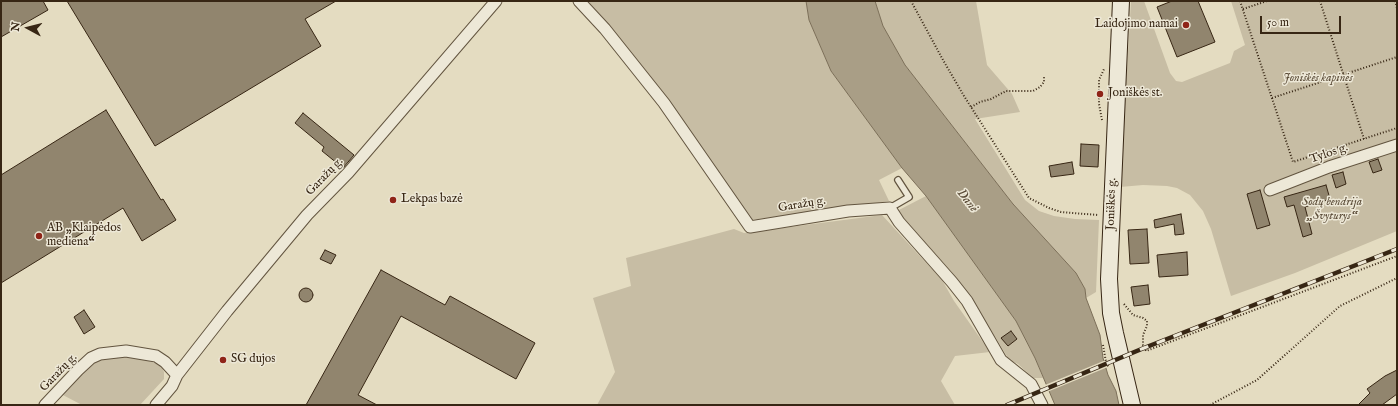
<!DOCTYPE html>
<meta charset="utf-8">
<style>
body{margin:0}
#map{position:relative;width:1398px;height:406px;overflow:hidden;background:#e4dcc1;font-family:"IM FELL English",serif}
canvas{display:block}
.frame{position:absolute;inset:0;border:2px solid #372614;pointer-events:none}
.north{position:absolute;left:8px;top:8px;width:40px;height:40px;-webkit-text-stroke:3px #ede8d7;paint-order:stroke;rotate:277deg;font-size:11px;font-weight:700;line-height:16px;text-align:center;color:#372614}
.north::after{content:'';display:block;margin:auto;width:14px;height:18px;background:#372614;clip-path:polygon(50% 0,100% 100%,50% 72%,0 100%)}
.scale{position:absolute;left:1260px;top:16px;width:81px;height:18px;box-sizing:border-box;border:2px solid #372614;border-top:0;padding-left:5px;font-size:12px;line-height:14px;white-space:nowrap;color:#372614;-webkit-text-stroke:3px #ede8d7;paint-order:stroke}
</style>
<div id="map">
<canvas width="1398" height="406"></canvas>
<div class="frame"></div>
<div class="north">N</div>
<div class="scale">50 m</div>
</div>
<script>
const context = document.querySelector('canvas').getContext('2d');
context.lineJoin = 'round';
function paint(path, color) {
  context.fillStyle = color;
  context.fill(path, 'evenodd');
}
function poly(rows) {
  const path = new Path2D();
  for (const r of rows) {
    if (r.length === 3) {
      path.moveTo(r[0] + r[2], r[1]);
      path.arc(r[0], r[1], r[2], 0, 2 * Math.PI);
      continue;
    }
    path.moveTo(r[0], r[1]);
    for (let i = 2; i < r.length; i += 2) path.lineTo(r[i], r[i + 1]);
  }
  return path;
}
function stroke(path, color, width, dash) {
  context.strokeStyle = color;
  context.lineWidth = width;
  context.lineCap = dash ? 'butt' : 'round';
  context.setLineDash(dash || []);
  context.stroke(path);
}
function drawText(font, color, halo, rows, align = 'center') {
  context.font = font + ' "IM FELL English",serif';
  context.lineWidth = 3;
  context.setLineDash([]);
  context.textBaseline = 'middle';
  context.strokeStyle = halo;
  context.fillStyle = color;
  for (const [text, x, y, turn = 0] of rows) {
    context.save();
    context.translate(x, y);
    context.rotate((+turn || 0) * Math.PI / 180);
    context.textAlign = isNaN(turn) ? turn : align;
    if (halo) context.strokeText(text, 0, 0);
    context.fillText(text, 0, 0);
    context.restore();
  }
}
const green = poly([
 [587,1,806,1,809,20,831,71,902,168,879,180,889,201,872,204,751,220,596,11],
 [875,1,976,1,987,65,1012,94,1020,112,975,119,1025,200,1039,211,1054,216,1075,219,1099,220,1096,292,1086,298,1085,289,1076,273,1013,204,905,65,883,26],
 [1131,1,1144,1,1170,73,1176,81,1182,82,1230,63,1234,51,1245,45,1231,1,1397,1,1397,231,1295,273,1231,296,1211,229,1203,211,1190,195,1177,188,1167,186,1143,185,1120,187],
 [926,196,1016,321,1035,358,1043,378,1033,378,1018,364,1009,360,996,338,951,271,897,211],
 [882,215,942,280,954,301,990,352,955,356,941,381,955,405,597,405,615,372,593,298,631,286,626,258,734,229,744,233],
 [104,357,136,357,155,363,160,365,162,368,164,372,164,379,140,405,82,405,61,394,96,358]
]);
const water = poly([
 [806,1,875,1,883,26,905,65,1013,204,1076,273,1085,289,1086,298,1100,335,1103,358,1108,375,1116,391,1119,405,1055,405,1035,358,1016,321,926,196,902,168,831,71,809,20,806,1]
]);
const pier = poly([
 [1106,360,1108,367,1047,392,1045,385]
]);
const building = poly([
 [1,1,43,1,48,10,1,37,1,1],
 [67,1,336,1,305,19,321,46,155,146,67,1],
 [1172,1,1198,1,1215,42,1177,57,1157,7,1172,1],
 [106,110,161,200,163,199,176,220,142,241,123,208,1,283,1,175,106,110],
 [303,113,354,155,343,168,322,151,324,147,295,123,303,113],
 [1081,144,1099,145,1098,167,1080,166,1081,144],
 [1378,159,1382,170,1373,173,1369,162,1378,159],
 [1072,162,1074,174,1051,177,1049,166,1072,162],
 [1343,172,1346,184,1336,188,1332,175,1343,172],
 [1326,185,1330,199,1305,207,1312,234,1303,237,1294,205,1287,207,1284,197,1326,185],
 [1260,190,1270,225,1257,229,1247,194,1260,190],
 [1181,214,1184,234,1175,235,1174,224,1155,228,1154,220,1181,214],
 [1147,229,1149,263,1130,264,1128,230,1147,229],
 [325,250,336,255,331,264,320,259,325,250],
 [1187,252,1188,275,1159,277,1157,255,1187,252],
 [381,270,445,305,450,296,535,343,516,379,401,316,358,395,377,405,306,405,381,270],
 [1148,285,1150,304,1134,306,1131,287,1148,285],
 [306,295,7],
 [84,310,95,327,84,334,74,317,84,310],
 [1011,331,1017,339,1008,346,1001,338,1011,331],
 [1397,370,1397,394,1382,405,1358,405,1370,393,1367,389,1385,376,1397,370]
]);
const path = poly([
 [911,1,943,60,964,96,1029,198,1049,208,1061,212,1098,215],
 [1240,1,1293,162,1397,128],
 [1320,1,1364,139],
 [1395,1,1397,8],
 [1243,9,1267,1],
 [1272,98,1397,57],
 [971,107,980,102,991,99,1006,91,1033,91,1040,87,1044,82,1044,76],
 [1102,120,1099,104,1099,80,1104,69],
 [1124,304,1133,315,1143,318,1147,321,1147,326,1143,335,1143,345,1146,351,1397,256],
 [1103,345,1106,362,1109,368],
 [1210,405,1257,380,1340,306,1397,278]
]);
const lane = poly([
 [890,208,909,197,898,180]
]);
const street = poly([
 [579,1,605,29,664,103,750,227,848,211,890,208,899,222,952,282,967,301,1001,360,1031,384,1042,405],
 [1270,190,1329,167,1397,145],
 [45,405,78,370,91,358,100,354,126,351,156,356,165,362,177,375],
 [156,405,172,386,177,375,227,311,307,215,348,173,496,1]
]);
const secondary = poly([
 [1121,1,1109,279,1111,313,1115,333,1132,405]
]);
const rail = poly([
 [1007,405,1144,348,1397,249]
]);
const markers = [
 [1186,25,4,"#8f2418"],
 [1100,94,4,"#8f2418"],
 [393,200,4,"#8f2418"],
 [39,236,4,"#8f2418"],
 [223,360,4,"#8f2418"]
];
const poiNames = [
 ["Laidojimo namai",1178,25,"right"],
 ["Joniškės st.",1108,94],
 ["Lekpas bazė",401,200],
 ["AB „Klaipėdos",47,229],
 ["mediena“",47,243],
 ["SG dujos",231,360]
];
const parkNames = [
 ["Joniškės kapinės",1318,79],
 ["Sodų bendrija",1332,203],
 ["„Švyturys“",1332,217]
];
const streetNames = [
 ["Tylos g.",1329,154,-19],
 ["Garažų g.",325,177,-46],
 ["Joniškės g.",1112,204,-88],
 ["Garažų g.",802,205,-9],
 ["Garažų g.",59,373,-46]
];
const waterNames = [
 ["Danė",967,201,52]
];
paint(green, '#c7bda4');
paint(water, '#a99e86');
stroke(water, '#7b6e58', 1);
paint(pier, '#e4dcc1');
paint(building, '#91856e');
stroke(building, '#372614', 1);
stroke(lane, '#62543f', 8);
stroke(street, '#62543f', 13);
stroke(secondary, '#372614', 18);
stroke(path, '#372614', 2, [1, 2]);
stroke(lane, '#ede8d7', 5.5);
stroke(street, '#ede8d7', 11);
stroke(secondary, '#ede8d7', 16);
stroke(rail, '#372614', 4.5);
stroke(rail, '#ede8d7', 3, [9]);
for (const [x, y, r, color] of markers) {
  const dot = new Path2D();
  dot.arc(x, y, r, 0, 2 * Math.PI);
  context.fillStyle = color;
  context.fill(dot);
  stroke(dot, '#ede8d7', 1.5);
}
drawText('12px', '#372614', '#ede8d7', poiNames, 'left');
drawText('italic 12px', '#5b4c38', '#ede8d7', parkNames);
drawText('12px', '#372614', '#ede8d7', streetNames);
drawText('italic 13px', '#594a36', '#ede8d7', waterNames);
</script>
